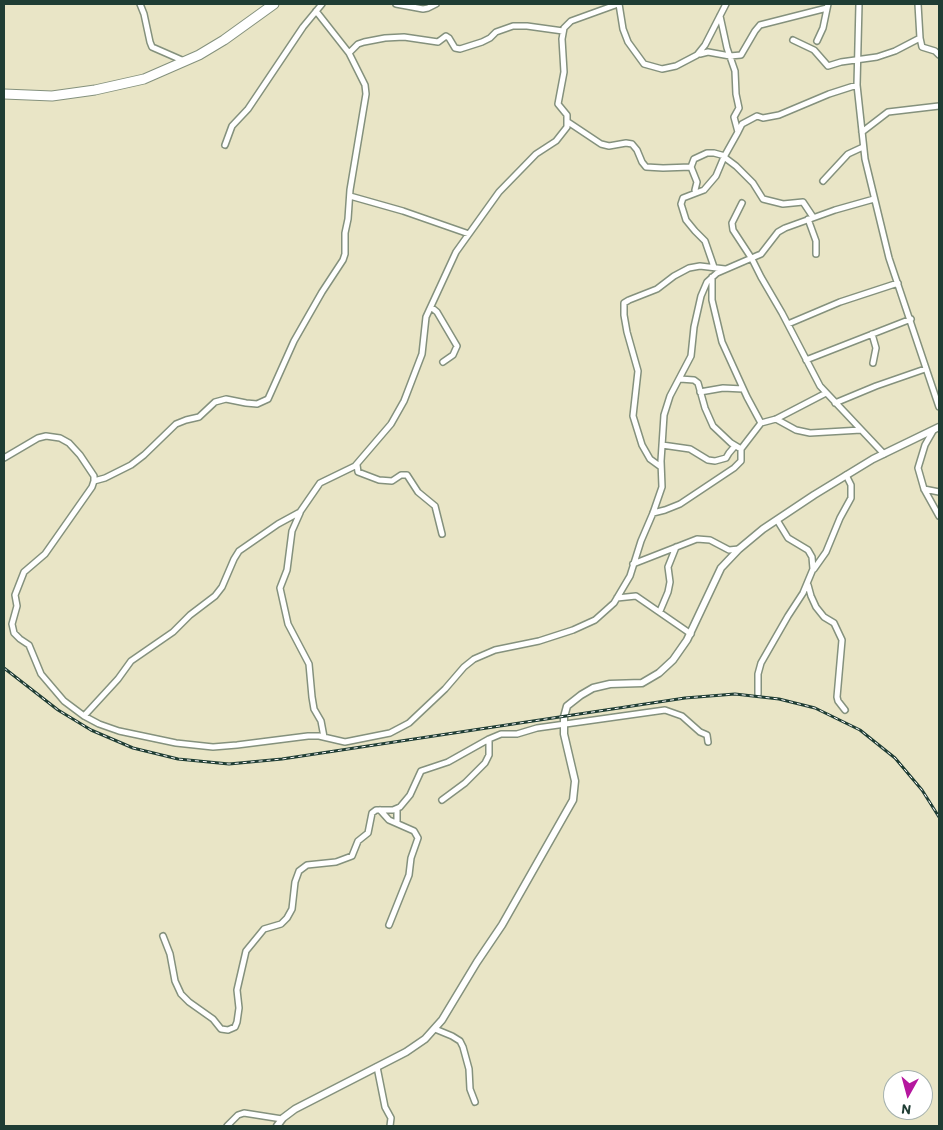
<!DOCTYPE html>
<style>
body{margin:0}
#map{position:relative;width:943px;height:1130px;overflow:hidden;background:#e9e5c6;font-family:Itim,sans-serif}
canvas{display:block}
.frame{position:absolute;inset:0;border:5px solid #1f3d34;pointer-events:none}
.north{position:absolute;left:883px;top:1070px;width:50px;height:50px;box-sizing:border-box;background:#fff;border:1px solid #a5b1ae;border-radius:50%;rotate:187deg;font-size:14px;font-weight:700;line-height:20px;text-align:center;color:#1f3d34}
.north::after{content:'';display:block;margin:auto;width:18px;height:22px;background:#b5179e;clip-path:polygon(50% 0,100% 100%,50% 72%,0 100%)}
</style>
<div id="map">
<canvas width="943" height="1130"></canvas>
<div class="frame"></div>
<div class="north">N</div>
</div>
<script>
const context = document.querySelector('canvas').getContext('2d');
context.lineJoin = 'round';
function poly(rows) {
  const path = new Path2D();
  for (const r of rows) {
    path.moveTo(r[0], r[1]);
    for (let i = 2; i < r.length; i += 2) path.lineTo(r[i], r[i + 1]);
  }
  return path;
}
function stroke(path, color, width, dash) {
  context.strokeStyle = color;
  context.lineWidth = width;
  context.lineCap = dash ? 'butt' : 'round';
  context.setLineDash(dash || []);
  context.stroke(path);
}
const minor = poly([
 [140,4,144,14,150,42,152,47,184,61],
 [396,4,423,9,428,8,436,4],
 [619,4,623,29,628,42,644,64,662,69,676,66,697,55,705,45,726,4],
 [859,4,857,85,865,159,889,258,939,407],
 [920,38,922,47,935,51,939,55],
 [793,40,814,50,828,66,841,62,877,57,895,51,920,38,918,4],
 [817,41,823,28,828,4],
 [349,53,358,44,364,42,385,38,404,37,438,42,446,36,449,38,455,48,460,49,482,42,490,38,496,32,513,26,527,26,563,31],
 [700,54,708,52,730,56,741,55,755,31,760,25,827,8],
 [568,122,601,144,609,146,626,143,632,144,637,150,642,162,646,167,663,168,691,167],
 [738,132,742,124,757,116,763,118,779,115,829,94,857,85],
 [862,132,888,112,939,106],
 [225,145,232,126,248,109,303,27,322,4],
 [724,157,736,166,753,183,763,199,783,204,803,202,813,217],
 [823,181,848,154,863,147],
 [696,193,704,190,716,176,724,157,738,132,734,117,739,108,736,94,735,71,727,48,720,16],
 [350,196,403,211,469,234],
 [742,203,732,223,733,230,752,259,761,277,782,313,820,386,884,454],
 [808,219,816,241,816,254],
 [714,267,705,241,695,231,686,220,681,204,683,198,696,193,695,190,697,182,691,167,694,159,707,153,714,153,725,156],
 [712,277,712,300,722,342,747,397,761,423],
 [431,307,437,312,457,346,453,355,443,362],
 [788,324,840,302,898,283],
 [872,334,876,348,873,363],
 [806,360,911,319],
 [680,379,694,380,698,383,705,408,713,426,731,443,741,449],
 [700,392,723,388,743,389],
 [835,403,876,386,925,369],
 [776,419,796,430,810,433,861,430],
 [933,431,925,445,918,468,924,489,939,516],
 [662,445,690,449,708,460,715,461,726,458,729,453,735,446],
 [4,458,38,438,46,436,60,438,69,443,80,455,94,476,94,481,105,478,131,465,144,455,176,424,186,420,199,417,215,402,226,399,246,403,257,404,268,399,294,341,322,292,343,260,345,254,345,233,348,219,350,190,366,94,365,85,349,53,316,11],
 [357,465,358,472,379,480,392,481,401,475,407,475,418,492,435,506,442,534],
 [661,467,650,459,642,445,633,416,638,371,627,332,624,315,624,303,629,300,657,289,674,276,689,268,700,266,725,269],
 [94,481,92,487,45,554,24,572,15,595,17,606,12,624,14,633,20,639,29,645,41,674,64,701,84,716,99,724,119,731,176,743,213,747,237,745,308,736,319,736,345,742,390,733,409,723,445,689,464,667,474,659,495,650,539,641,573,630,595,620,614,603,630,576,641,541,653,513,662,487,661,461,664,415,670,396,691,356,694,327,701,296,707,282,717,273,761,254,778,232,785,228,835,210,874,199],
 [924,489,939,492],
 [300,513,292,531,287,570,280,588,288,624,309,664,312,697,314,709,321,721,324,737],
 [653,513,665,510,680,504,734,468,741,461,741,449,761,423,776,419,826,393],
 [633,564,697,539,710,540,729,550,739,549],
 [814,569,826,552,840,518,851,498,851,485,846,475],
 [808,585,811,596,816,607,824,617,834,623,842,640,837,697,838,701,845,710],
 [617,598,636,596,691,634],
 [660,611,668,592,670,582,668,567,676,547],
 [758,694,758,674,761,663,788,616,803,593,813,569,812,557,808,550,788,538,777,520],
 [84,716,118,679,131,661,173,632,190,615,215,596,222,587,234,559,239,551,278,524,300,512,320,483,355,466,391,424,404,401,422,354,426,317,456,252,499,192,536,154,556,141,567,127,567,115,558,104,564,72,562,39,564,28,571,21,618,4],
 [442,800,465,783,485,763,489,755,489,739],
 [380,810,389,820,414,831,418,838,411,858,409,875,389,925],
 [397,823,397,809],
 [163,936,170,954,175,981,181,994,189,1002,213,1019,221,1029,228,1030,235,1027,237,1022,239,1008,237,990,246,951,264,929,281,924,287,918,292,909,295,882,299,871,307,865,336,862,352,856,358,841,368,833,372,813,376,810,393,810,400,807,410,795,421,771,448,762,489,739,501,734,517,734,537,728,665,710,682,716,700,732,707,735,708,742],
 [435,1029,452,1036,460,1041,463,1047,469,1069,470,1089,475,1102],
 [377,1067,385,1107,391,1118,390,1126],
 [227,1126,238,1115,244,1113,282,1119]
]);
const tertiary = poly([
 [277,1126,283,1118,295,1109,406,1052,425,1039,442,1020,477,962,502,925,573,800,575,781,564,734,564,717,567,706,581,695,593,688,610,684,642,683,659,673,673,660,687,640,721,568,739,549,763,529,814,495,873,459,939,427]
]);
const trunk = poly([
 [4,94,52,96,95,90,144,79,199,55,224,40,274,4]
]);
const rail = poly([
 [4,668,58,710,91,730,133,748,178,759,229,764,282,759,685,698,735,694,779,699,815,708,860,730,895,758,922,790,939,817]
]);
stroke(minor, '#84917d', 8);
stroke(tertiary, '#84917d', 9);
stroke(trunk, '#84917d', 11);
stroke(minor, '#fff', 5);
stroke(tertiary, '#fff', 6);
stroke(trunk, '#fff', 9);
stroke(rail, '#1f3d34', 3);
stroke(rail, '#fff', 1, [4]);
</script>
